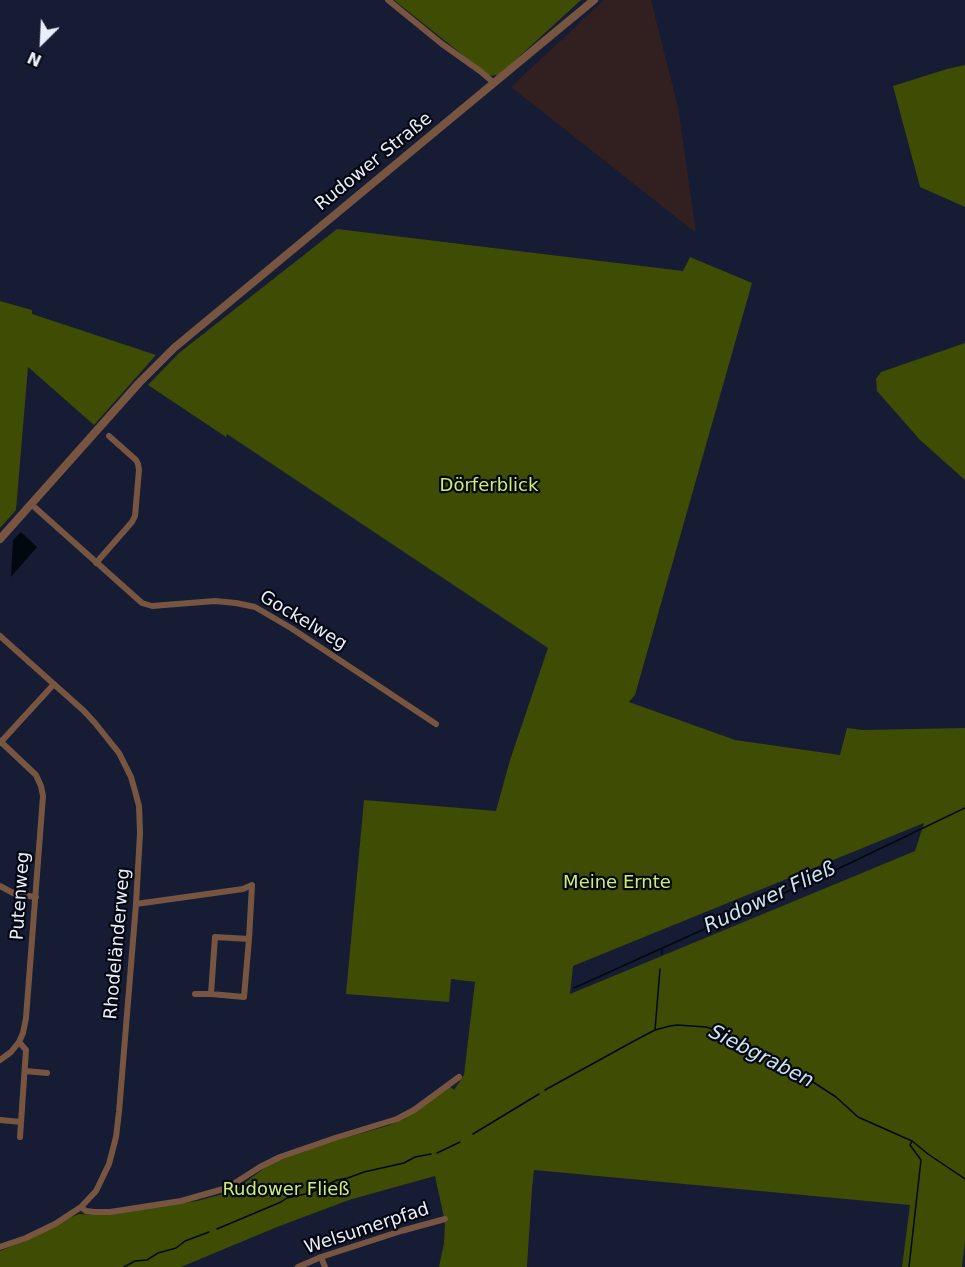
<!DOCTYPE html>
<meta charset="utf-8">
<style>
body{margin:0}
#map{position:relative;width:965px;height:1267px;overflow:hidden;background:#161c34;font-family:"DejaVu Sans",sans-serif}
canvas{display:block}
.north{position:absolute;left:12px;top:12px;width:60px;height:60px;-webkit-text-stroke:4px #050711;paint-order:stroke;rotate:204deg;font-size:16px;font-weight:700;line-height:24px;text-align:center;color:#eaeffc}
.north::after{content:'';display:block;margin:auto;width:21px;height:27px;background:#eaeffc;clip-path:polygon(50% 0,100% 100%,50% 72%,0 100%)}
</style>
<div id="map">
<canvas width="965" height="1267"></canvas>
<div class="north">N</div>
</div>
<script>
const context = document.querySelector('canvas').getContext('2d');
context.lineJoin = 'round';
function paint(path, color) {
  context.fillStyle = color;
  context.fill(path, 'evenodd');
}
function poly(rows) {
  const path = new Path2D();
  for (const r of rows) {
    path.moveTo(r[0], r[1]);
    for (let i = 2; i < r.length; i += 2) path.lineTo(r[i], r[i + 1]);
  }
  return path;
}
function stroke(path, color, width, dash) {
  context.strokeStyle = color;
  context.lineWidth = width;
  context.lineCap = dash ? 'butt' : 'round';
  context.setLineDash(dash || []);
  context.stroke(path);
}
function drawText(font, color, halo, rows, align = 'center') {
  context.font = font + ' "DejaVu Sans",sans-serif';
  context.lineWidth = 4.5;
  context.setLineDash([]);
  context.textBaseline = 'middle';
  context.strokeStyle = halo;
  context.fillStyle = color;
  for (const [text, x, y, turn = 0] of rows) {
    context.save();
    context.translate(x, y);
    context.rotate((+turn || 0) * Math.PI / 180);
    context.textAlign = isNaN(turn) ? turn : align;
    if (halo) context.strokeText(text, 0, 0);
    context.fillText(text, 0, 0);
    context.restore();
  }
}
const industrial = poly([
 [604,0,651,0,678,107,696,233,511,87]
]);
const green = poly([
 [394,0,581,0,499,75,489,76],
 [965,65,965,207,920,187,893,86,947,69],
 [337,229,683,271,690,257,752,283,635,695,629,702,735,740,840,755,847,728,863,730,965,728,965,1241,962,1267,902,1267,910,1205,534,1170,532,1188,527,1267,439,1267,444,1243,445,1222,435,1176,349,1200,277,1227,181,1267,0,1267,0,1251,33,1237,71,1217,79,1214,104,1215,197,1201,234,1191,271,1163,337,1140,387,1126,404,1119,449,1086,454,1090,464,1075,475,982,451,979,449,1002,346,994,364,800,496,811,510,760,548,648,227,434,226,437,148,385,179,353],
 [924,823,915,851,570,994,573,966],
 [0,301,32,310,32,314,156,355,94,425,28,367,16,510,0,528],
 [965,343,965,480,920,440,899,416,877,391,876,379,881,372]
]);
const water = poly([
 [21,532,37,547,11,577,13,540]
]);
const stream = poly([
 [662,954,662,949],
 [574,988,844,866,965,808],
 [655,1030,660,969],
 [545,1090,634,1041,655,1030,670,1026,677,1025,706,1027,719,1031,730,1036,813,1082,836,1097,858,1117,912,1141,928,1154,965,1179],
 [473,1134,539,1094],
 [437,1153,460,1142],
 [217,1229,281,1202,287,1198,310,1193,337,1180,348,1178,364,1172,404,1163,415,1157,431,1154],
 [124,1267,135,1261,147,1260,158,1253,176,1248,185,1241,209,1232],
 [909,1267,921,1160,910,1145,912,1141]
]);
const minor = poly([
 [388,0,442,44,480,71,494,83],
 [31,504,142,603,152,606,215,601,236,603,255,607,291,628,436,724],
 [96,563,132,522,135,516,139,470,138,464,136,460,109,436],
 [0,636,84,711,95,723,119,753,131,777,135,791,139,806,140,833,136,904,119,1112,116,1137,109,1164,96,1191,81,1207,55,1224,26,1238,0,1247],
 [0,741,36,775,41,786,43,796,26,1018,23,1033,19,1042,11,1052,0,1060],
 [0,743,54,684],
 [0,886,15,894,36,897],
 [136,904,243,889,252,885,249,939,244,997,211,994,215,937,249,939],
 [195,994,211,994],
 [19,1042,26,1050,20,1137],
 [25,1071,47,1073],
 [0,1120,21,1122],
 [81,1207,86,1211,94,1212,110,1212,181,1201,227,1188,260,1167,280,1157,335,1138,397,1119,414,1110,459,1077],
 [321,1257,325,1267],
 [298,1267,321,1257,401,1231,445,1219]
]);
const tertiary = poly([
 [0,539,139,383,174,348,594,0]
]);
const streetNames = [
 ["Rudower Straße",374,162,-39],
 ["Gockelweg",303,621,31],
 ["Putenweg",21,896,-86],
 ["Rhodeländerweg",118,944,-85],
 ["Welsumerpfad",367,1229,-18]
];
const parkNames = [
 ["Dörferblick",489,486],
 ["Meine Ernte",617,883],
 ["Rudower Fließ",286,1190]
];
const waterNames = [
 ["Rudower Fließ",770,898,-25],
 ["Siebgraben",761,1057,27]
];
paint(industrial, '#321f1f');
paint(green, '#3e4c04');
paint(water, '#010910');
stroke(stream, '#010910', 1.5);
stroke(minor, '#775540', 6);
stroke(tertiary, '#775540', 8);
drawText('18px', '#eaeffc', '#050711', streetNames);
drawText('18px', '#ceed72', '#050711', parkNames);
drawText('italic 20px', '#cde4f1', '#050711', waterNames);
</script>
